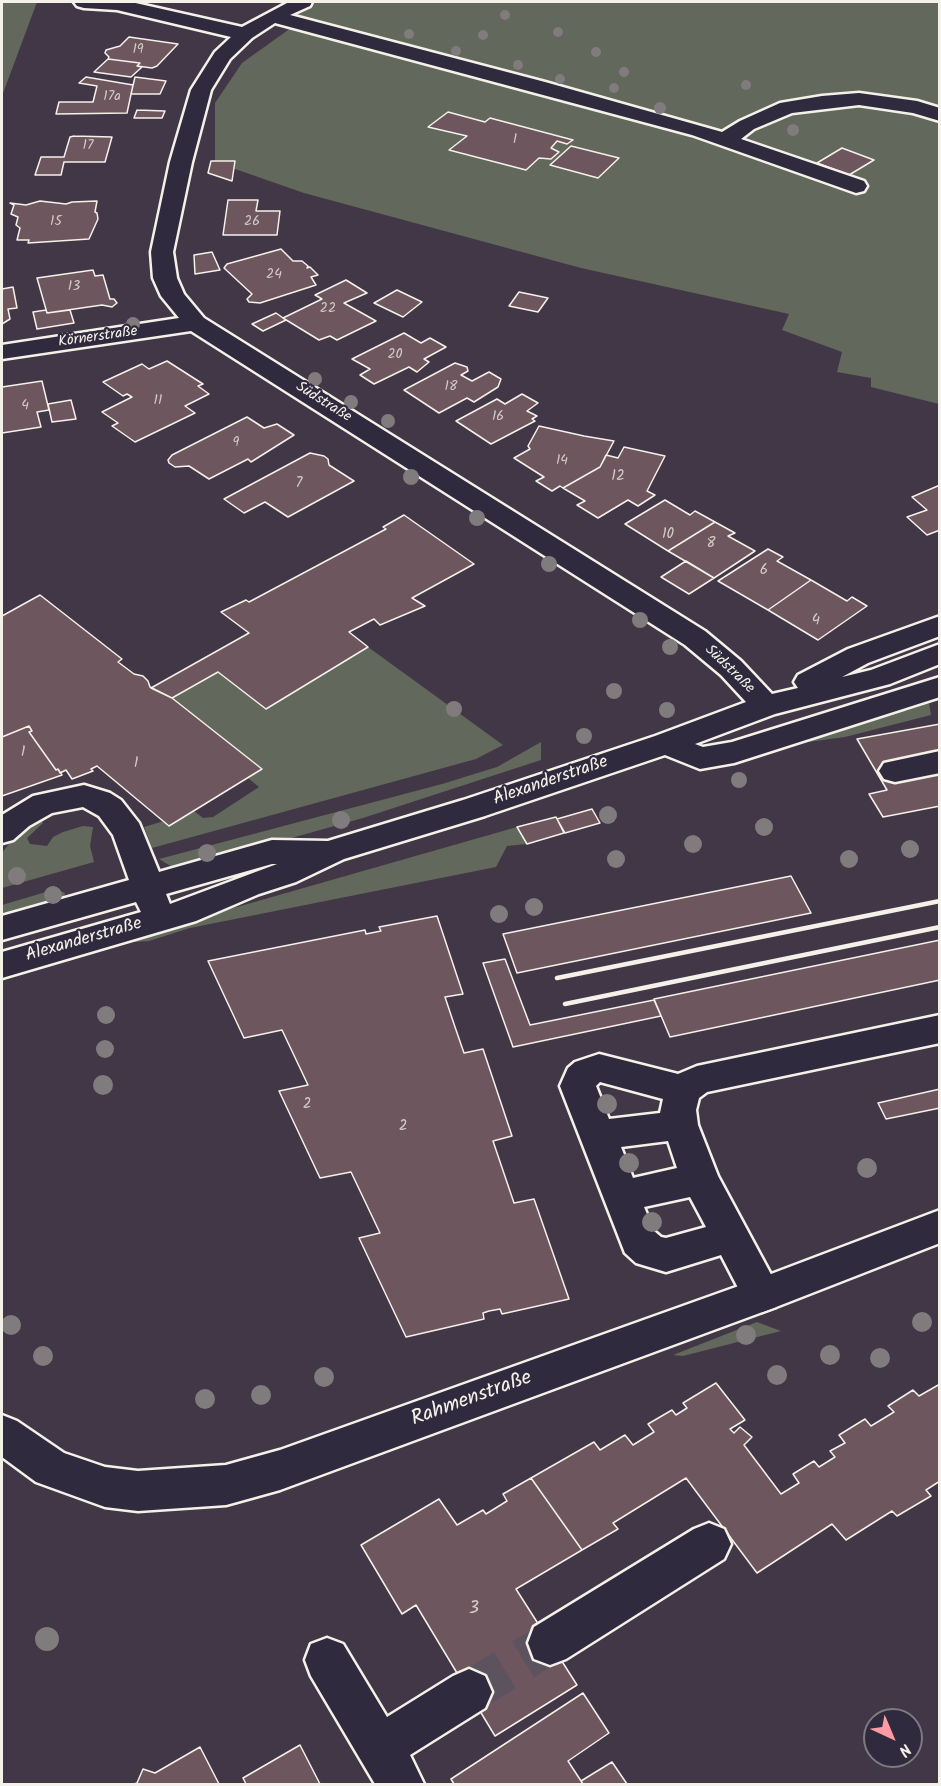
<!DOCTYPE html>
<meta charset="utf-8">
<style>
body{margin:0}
#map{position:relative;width:941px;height:1786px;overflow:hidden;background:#423747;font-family:Kalam,sans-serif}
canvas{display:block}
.frame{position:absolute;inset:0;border:3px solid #f4f1e8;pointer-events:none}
.north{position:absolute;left:863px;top:1708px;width:60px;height:60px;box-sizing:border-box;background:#2f2a3d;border:2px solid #7e7a81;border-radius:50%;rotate:136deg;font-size:16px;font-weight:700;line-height:24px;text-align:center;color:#f4f1e8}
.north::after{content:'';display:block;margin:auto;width:21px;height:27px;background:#ff9aa2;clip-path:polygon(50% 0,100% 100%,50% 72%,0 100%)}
</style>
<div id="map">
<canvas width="941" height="1786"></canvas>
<div class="frame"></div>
<div class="north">N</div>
</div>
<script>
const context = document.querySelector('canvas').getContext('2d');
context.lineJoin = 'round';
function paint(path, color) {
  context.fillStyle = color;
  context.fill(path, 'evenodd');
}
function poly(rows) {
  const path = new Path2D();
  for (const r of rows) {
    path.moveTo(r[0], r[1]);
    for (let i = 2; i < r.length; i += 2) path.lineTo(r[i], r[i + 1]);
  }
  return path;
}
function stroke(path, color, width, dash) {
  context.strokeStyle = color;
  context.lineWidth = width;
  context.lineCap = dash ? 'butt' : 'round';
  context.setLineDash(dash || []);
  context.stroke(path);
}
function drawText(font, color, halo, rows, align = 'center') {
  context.font = font + ' Kalam,sans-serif';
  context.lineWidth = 4.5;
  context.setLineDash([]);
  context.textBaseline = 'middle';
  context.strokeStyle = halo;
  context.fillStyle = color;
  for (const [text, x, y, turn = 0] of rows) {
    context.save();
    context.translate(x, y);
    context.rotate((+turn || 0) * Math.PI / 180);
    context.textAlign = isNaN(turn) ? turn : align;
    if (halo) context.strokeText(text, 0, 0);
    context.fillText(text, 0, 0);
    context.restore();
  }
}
const green = poly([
 [2,2,37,2,2,96],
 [313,2,939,2,939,404,871,387,871,378,837,372,842,352,782,330,789,314,581,268,304,193,215,162,215,103,242,63,295,25,281,16],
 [368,647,503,745,476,759,152,848,144,827,164,821,170,826,194,811,203,818,213,817,259,787,248,778,262,769,172,698,218,672,266,708],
 [929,703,931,715,845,737,808,742,855,720,898,707,906,711],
 [541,742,541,760,363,818,177,870,159,859,442,784,497,767],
 [39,818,43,823,27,838,30,844,47,846,53,837,63,832,83,826,93,827,90,846,94,862,2,888,2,853,14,837],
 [517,827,527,844,507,846,496,867,190,928,149,941,135,942,132,937],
 [56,889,65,893,64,897,60,900,2,916,2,905],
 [757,1322,781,1331,683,1356,673,1355]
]);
const building = poly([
 [129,37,178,44,157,66,152,68,137,66,140,63,108,59,109,57,105,53,106,50,120,46,129,37],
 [108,59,140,63,137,66,142,67,131,77,94,72,108,59],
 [86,77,133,85,127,113,56,114,59,102,93,102,97,86,79,83,86,77],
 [135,77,166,81,160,94,131,94,135,77],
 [137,110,165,111,162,118,134,118,137,110],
 [448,112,485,122,490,118,573,140,567,144,557,141,551,148,559,152,551,159,539,158,526,170,449,150,467,136,428,127,448,112],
 [74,136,112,137,105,162,64,162,61,175,35,175,41,157,64,157,70,137,74,136],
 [571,146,619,158,598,178,550,165,571,146],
 [842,148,874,160,849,175,817,163,842,148],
 [211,161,235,161,232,181,208,173,211,161],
 [228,200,258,200,256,211,280,211,277,235,223,235,228,200],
 [40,201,66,204,72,202,97,201,95,212,97,213,98,219,89,239,28,243,29,240,17,240,20,228,16,225,18,217,11,214,14,205,10,203,26,205,40,201],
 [281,249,293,261,302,261,308,266,307,268,310,267,318,275,311,277,316,285,260,303,249,302,247,299,252,294,224,268,227,264,281,249],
 [212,252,220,270,195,274,194,255,212,252],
 [93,270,95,276,103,275,110,299,114,299,117,303,112,307,102,305,47,313,37,278,93,270],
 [346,280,367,293,344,303,376,321,337,340,330,336,319,340,283,318,322,299,315,295,346,280],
 [13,287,17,308,8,309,10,319,2,324,2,289,13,287],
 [397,290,422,302,403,317,374,303,397,290],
 [519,292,548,298,538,312,509,306,519,292],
 [46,310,47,313,70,310,74,323,37,329,33,312,46,310],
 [276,313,286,320,263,331,252,324,276,313],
 [404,333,421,343,430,338,446,347,424,359,429,362,417,372,409,367,374,384,360,375,370,369,352,359,404,333],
 [167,361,203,384,198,386,209,394,185,406,195,413,135,442,112,426,118,423,102,412,132,397,127,394,123,396,103,382,142,364,149,369,167,361],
 [455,363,467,367,468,371,461,375,472,381,489,372,501,379,498,387,474,402,467,398,439,413,404,390,455,363],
 [42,381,49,410,37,412,41,427,2,433,2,387,42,381],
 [522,394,538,403,527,411,537,416,532,419,535,421,491,444,456,421,497,399,505,404,522,394],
 [71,400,76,419,52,422,48,404,71,400],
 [247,417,264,428,277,424,294,435,251,462,248,459,209,479,189,466,175,467,169,463,168,460,172,455,247,417],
 [539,426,584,436,614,441,600,467,563,488,560,486,552,491,536,481,544,477,514,458,530,449,528,446,539,426],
 [624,447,665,456,647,491,655,495,638,506,628,500,598,518,577,505,585,501,563,488,600,467,606,455,618,458,624,447],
 [310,453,324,456,328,459,329,465,354,481,288,517,265,502,244,513,224,499,310,453],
 [940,485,940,530,927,535,907,517,927,510,912,497,940,485],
 [665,500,690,515,695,511,715,522,668,551,625,524,665,500],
 [404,515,474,564,412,598,425,606,380,625,374,619,349,632,368,647,266,709,218,672,172,698,151,688,249,633,221,612,246,600,249,602,386,529,383,527,404,515],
 [715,522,735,533,728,536,755,551,714,578,668,551,715,522],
 [768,549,783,557,777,561,811,580,768,610,718,581,768,549],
 [686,561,714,578,689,594,661,577,686,561],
 [811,580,847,601,852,597,867,606,818,640,768,610,811,580],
 [40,595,122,659,118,662,134,674,143,676,148,681,150,687,172,698,262,769,169,826,97,766,91,769,93,771,72,779,66,770,60,773,58,769,56,770,29,732,32,731,29,726,2,737,2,616,40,595],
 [940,724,940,806,883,817,869,794,887,790,857,739,940,724],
 [29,726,32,731,29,732,56,770,58,769,62,775,2,796,2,737,29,726],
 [592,809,600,823,565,833,557,819,592,809],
 [556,817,564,833,527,844,517,827,556,817],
 [791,876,811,913,517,973,503,934,791,876],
 [437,916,463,994,445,997,454,1024,464,1053,483,1049,512,1136,493,1141,514,1203,534,1199,569,1299,502,1314,500,1309,489,1311,483,1313,484,1319,406,1337,359,1238,380,1233,351,1172,320,1178,279,1091,308,1085,282,1030,244,1038,208,961,365,930,366,934,381,931,379,927,437,916],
 [940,940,940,980,670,1037,654,999,940,940],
 [505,959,530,1025,654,1000,661,1016,513,1047,483,963,505,959],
 [940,1089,940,1108,886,1119,878,1103,940,1089],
 [716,1383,745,1420,730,1429,734,1433,740,1427,752,1437,744,1445,781,1494,799,1483,793,1474,814,1461,819,1467,835,1457,830,1451,845,1443,839,1435,865,1419,871,1426,894,1412,888,1406,913,1390,919,1396,940,1384,940,1481,926,1490,931,1496,897,1516,892,1511,846,1540,832,1524,757,1573,686,1478,613,1523,618,1529,582,1550,531,1478,594,1442,600,1450,625,1435,633,1445,654,1432,648,1424,672,1410,676,1415,687,1408,683,1403,716,1383],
 [531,1478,582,1550,516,1589,577,1685,495,1736,416,1605,402,1614,361,1545,439,1499,457,1525,483,1510,486,1514,507,1501,503,1494,531,1478],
 [583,1693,609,1733,568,1761,583,1784,454,1784,451,1779,583,1693],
 [300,1745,320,1784,246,1784,243,1778,300,1745],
 [200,1747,219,1784,134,1784,137,1783,143,1769,155,1773,200,1747],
 [612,1762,627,1784,583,1784,581,1781,612,1762]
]);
const minorTunnel = poly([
 [469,1692,550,1643]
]);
const minor = poly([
 [74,2,131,2,242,27,289,2,312,2,310,6,290,15,545,82,722,132,740,121,780,103,822,96,859,93,917,101,940,108,940,121,913,113,859,105,792,113,754,129,741,139,864,181,867,186,864,191,856,193,692,135,275,23,252,38,230,59,211,90,192,162,173,252,177,278,184,294,204,318,705,631,741,661,772,694,798,688,794,682,798,675,848,649,940,616,940,636,868,663,842,677,871,670,940,644,940,664,890,684,775,714,695,744,703,747,732,742,940,677,940,697,734,763,700,769,665,755,485,816,344,859,296,882,259,894,196,921,2,978,2,952,141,912,136,902,2,940,2,916,129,880,113,835,99,816,83,807,52,813,29,826,13,840,2,843,2,815,33,796,84,785,110,793,121,800,139,823,159,872,272,840,328,841,463,800,655,736,746,702,721,675,685,645,191,331,2,359,2,345,179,318,161,296,153,278,151,252,170,162,191,90,215,52,231,37,117,10,84,8,77,6,74,2],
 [272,864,277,864,170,904,166,894,272,864],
 [940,751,940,773,895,782,884,779,879,771,884,763,940,751],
 [940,1015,940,1043,707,1092,699,1098,696,1110,698,1125,718,1176,782,1295,776,1307,762,1312,748,1307,721,1255,666,1272,636,1263,625,1253,560,1086,568,1068,575,1062,599,1054,678,1074,697,1066,940,1015],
 [600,1082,663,1099,660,1113,609,1119,596,1086,600,1082],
 [668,1141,677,1168,633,1178,621,1147,668,1141],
 [690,1197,706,1227,666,1238,661,1237,654,1231,644,1207,690,1197],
 [709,1523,724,1529,731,1544,724,1559,566,1659,550,1665,534,1659,528,1643,534,1627,694,1529,709,1523],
 [327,1638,343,1644,387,1717,453,1676,469,1669,485,1676,492,1692,485,1708,410,1755,424,1784,375,1784,311,1676,305,1660,311,1644,327,1638]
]);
const major = poly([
 [940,1210,940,1243,776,1307,280,1490,226,1505,138,1511,105,1507,36,1482,2,1457,2,1415,17,1421,64,1453,105,1467,138,1471,226,1465,280,1450,750,1282,940,1210]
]);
const rail = poly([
 [557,978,940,901],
 [565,1004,940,927]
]);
const trees = [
 [505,15,5],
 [558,32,5],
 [409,34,5],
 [483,35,5],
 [456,51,5],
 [596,52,5],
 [518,65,5],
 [624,72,5],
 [560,79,5],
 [746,85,5],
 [614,88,5],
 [660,108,6],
 [793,130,6],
 [133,324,7],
 [315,379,7],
 [351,402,7],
 [388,421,7],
 [411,477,8],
 [477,518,8],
 [549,564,8],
 [640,620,8],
 [670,647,8],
 [614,691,8],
 [454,709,8],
 [667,710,8],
 [584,736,8],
 [739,780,8],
 [608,815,9],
 [341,820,9],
 [764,827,9],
 [693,844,9],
 [910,849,9],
 [207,853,9],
 [616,859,9],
 [849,859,9],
 [17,876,9],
 [53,895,9],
 [534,907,9],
 [499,914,9],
 [106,1015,9],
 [105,1049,9],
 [103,1085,10],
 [607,1104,10],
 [629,1163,10],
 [867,1168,10],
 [652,1222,10],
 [922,1322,10],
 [11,1325,10],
 [746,1335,10],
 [830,1355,10],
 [43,1356,10],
 [880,1358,10],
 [777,1375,10],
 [324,1377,10],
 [261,1395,10],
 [205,1399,10],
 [47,1639,12]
];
const farNumbernames = [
 ["19",138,51],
 ["17a",112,98],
 ["1",515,141],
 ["17",88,147],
 ["15",56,223],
 ["26",252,223],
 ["24",274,276],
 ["13",74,288],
 ["22",328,310],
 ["20",395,356],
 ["18",451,388],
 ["11",158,402],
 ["4",25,407],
 ["16",498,418],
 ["9",236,444],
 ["14",562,462]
];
const farStreetnames = [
 ["Körnerstraße",98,338,-8],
 ["Südstraße",323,403,32],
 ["Südstraße",729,670,44]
];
const numberNames = [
 ["12",618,477],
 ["7",299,484],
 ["10",668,535],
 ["8",711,544],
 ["6",764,571],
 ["4",816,621],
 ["1",23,753],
 ["1",136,764],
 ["2",307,1105],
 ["2",403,1127]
];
const streetNames = [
 ["Alexanderstraße",551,782,-19],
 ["Alexanderstraße",84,941,-16]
];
const nearNumbernames = [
 ["3",474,1610]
];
const nearStreetnames = [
 ["Rahmenstraße",472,1400,-20]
];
paint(green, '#62685b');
paint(building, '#6e565f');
stroke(building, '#f4f1e8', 1.5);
stroke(minorTunnel, '#5d535f', 42, [42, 21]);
stroke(minor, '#f4f1e8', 5);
stroke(major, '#f4f1e8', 5);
paint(minor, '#2f2a3d');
paint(major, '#2f2a3d');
stroke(rail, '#f4f1e8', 4.5);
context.fillStyle = '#807b7d';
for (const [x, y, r] of trees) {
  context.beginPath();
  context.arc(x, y, r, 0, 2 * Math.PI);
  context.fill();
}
drawText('14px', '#d2cac6', null, farNumbernames);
drawText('15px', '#f4f1e8', '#2f2a3d', farStreetnames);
drawText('15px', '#d2cac6', null, numberNames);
drawText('18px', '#f4f1e8', '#2f2a3d', streetNames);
drawText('18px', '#d2cac6', null, nearNumbernames);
drawText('21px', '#f4f1e8', '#2f2a3d', nearStreetnames);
</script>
